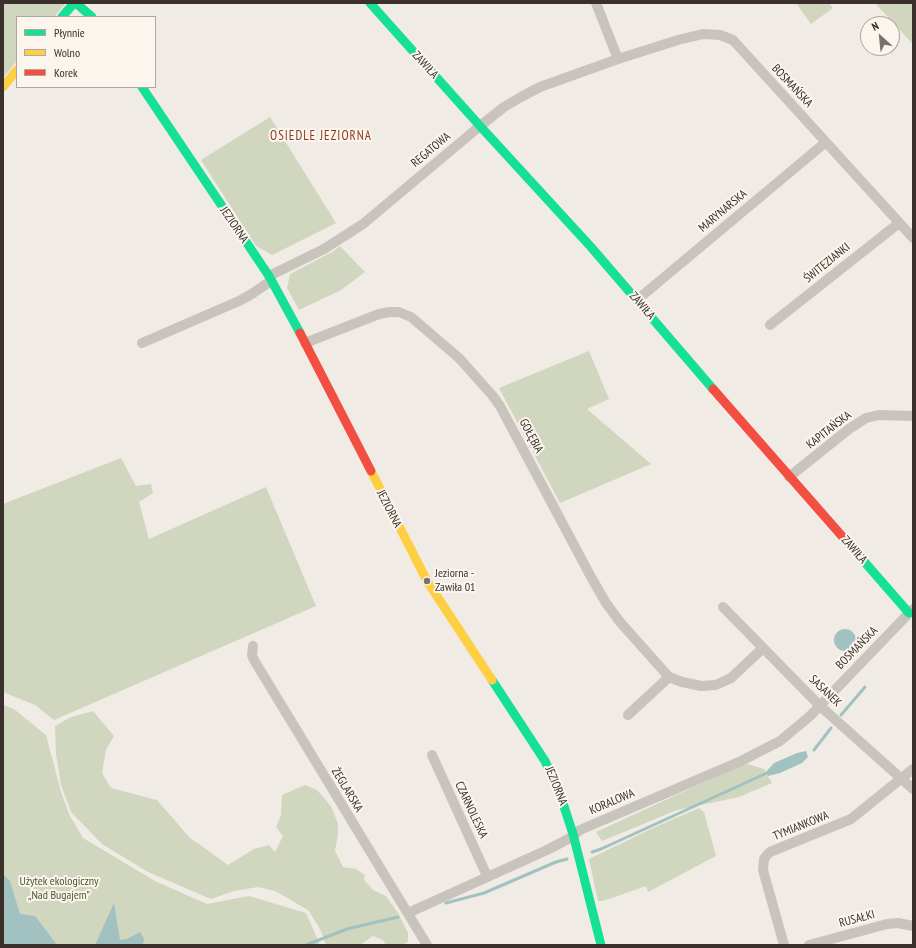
<!DOCTYPE html>
<meta charset="utf-8">
<style>
body{margin:0}
#map{position:relative;width:916px;height:948px;overflow:hidden;background:#f0ebe5;font-family:"PT Sans Narrow",sans-serif}
canvas{display:block}
.frame{position:absolute;inset:0;border:4px solid #3b302b;pointer-events:none}
.legend{position:absolute;left:16px;top:16px;width:140px;height:72px;box-sizing:border-box;background:#fbf5ee;border:1px solid #aea6a0;margin:0;padding:5px 7px;list-style:none;font-size:12px;color:#3b302b}
.legend li{display:flex;align-items:center;gap:8px;height:20px}
.legend b{width:20px;border:1px solid #aea6a0}
.north{position:absolute;left:860px;top:16px;width:40px;height:40px;box-sizing:border-box;background:#fbf5ee;border:1px solid #aea6a0;border-radius:50%;rotate:333deg;font-size:11px;font-weight:700;line-height:16px;text-align:center;color:#3b302b}
.north::after{content:'';display:block;margin:auto;width:14px;height:18px;background:#7a716c;clip-path:polygon(50% 0,100% 100%,50% 72%,0 100%)}
</style>
<div id="map">
<canvas width="916" height="948"></canvas>
<div class="frame"></div>
<ul class="legend">
<li><b style="height:5px;background:#16e098"></b>Płynnie</li>
<li><b style="height:5px;background:#ffcf43"></b>Wolno</li>
<li><b style="height:5px;background:#f24e42"></b>Korek</li>
</ul>
<div class="north">N</div>
</div>
<script>
const context = document.querySelector('canvas').getContext('2d');
context.lineJoin = 'round';
function paint(path, color) {
  context.fillStyle = color;
  context.fill(path, 'evenodd');
}
function poly(rows) {
  const path = new Path2D();
  for (const r of rows) {
    if (r.length === 3) {
      path.moveTo(r[0] + r[2], r[1]);
      path.arc(r[0], r[1], r[2], 0, 2 * Math.PI);
      continue;
    }
    path.moveTo(r[0], r[1]);
    for (let i = 2; i < r.length; i += 2) path.lineTo(r[i], r[i + 1]);
  }
  return path;
}
function stroke(path, color, width, dash) {
  context.strokeStyle = color;
  context.lineWidth = width;
  context.lineCap = dash ? 'butt' : 'round';
  context.setLineDash(dash || []);
  context.stroke(path);
}
function drawText(font, color, halo, rows, align = 'center') {
  context.font = font + ' "PT Sans Narrow",sans-serif';
  context.lineWidth = 4;
  context.setLineDash([]);
  context.textBaseline = 'middle';
  context.strokeStyle = halo;
  context.fillStyle = color;
  for (const [text, x, y, turn = 0] of rows) {
    context.save();
    context.translate(x, y);
    context.rotate((+turn || 0) * Math.PI / 180);
    context.textAlign = isNaN(turn) ? turn : align;
    if (halo) context.strokeText(text, 0, 0);
    context.fillText(text, 0, 0);
    context.restore();
  }
}
const green = poly([
 [3,3,66,3,54,17,17,17,17,61,3,78],
 [796,3,829,3,833,8,811,24],
 [875,3,913,3,913,44],
 [270,117,336,223,272,255,256,246,201,160],
 [340,246,365,272,341,290,299,310,287,288,290,274,332,252],
 [589,351,609,399,587,409,651,464,560,503,499,388],
 [121,458,136,486,151,484,153,493,139,502,149,539,266,487,316,606,54,720,35,705,3,692,3,504],
 [3,705,14,709,46,735,61,792,70,816,83,838,155,881,207,904,249,896,306,913,320,945,3,945],
 [93,711,114,736,106,750,102,773,111,788,157,800,189,837,228,865,254,849,269,845,275,852,283,836,276,827,281,815,282,795,305,785,317,790,331,806,338,824,338,834,335,851,343,867,356,869,365,875,364,880,373,890,386,896,398,913,408,933,408,942,402,945,386,945,383,940,373,936,360,945,326,945,320,929,308,910,275,891,258,887,234,891,211,899,148,872,102,844,71,812,61,785,56,754,55,726,71,717],
 [748,764,764,769,772,783,739,797,677,810,602,841,596,832,739,766],
 [699,808,704,812,716,856,648,892,646,886,603,901,598,901,589,859,655,827]
]);
const water = poly([
 [845,640,11],
 [806,751,808,757,802,763,780,773,768,776,766,772,774,763,797,753],
 [3,874,10,881,20,914,35,916,57,945,3,945],
 [114,903,120,940,127,939,140,932,144,939,143,945,95,945]
]);
const stream = poly([
 [841,715,865,687],
 [814,750,831,728],
 [592,852,601,849,769,772],
 [446,903,484,893,556,862,567,859],
 [306,945,347,929,398,917]
]);
const street = poly([
 [596,3,618,59],
 [269,276,324,249,363,224,480,126,504,107,521,97,540,87,618,59,678,40,703,34,720,35,733,40,913,238],
 [637,300,826,142],
 [770,325,899,223],
 [142,343,239,301,250,295,271,281],
 [305,343,379,314,390,312,399,312,411,317,459,358,492,395,500,406,591,577,606,603,620,622,669,677,682,682,692,684,701,686,716,685,731,678,763,648],
 [789,477,849,429,866,418,879,415,913,416],
 [723,607,820,706,913,789],
 [253,646,252,655,254,660,427,945],
 [628,715,669,677],
 [432,755,487,876],
 [408,913,547,850,570,838,580,830,741,761,780,741,810,716,913,609],
 [784,945,763,870,764,859,767,855,770,852,851,819,913,769],
 [809,945,887,924,898,923,913,926]
]);
const fast = poly([
 [76,3,92,17],
 [370,3,480,126,591,247,713,389],
 [62,17,74,3],
 [142,87,269,276,300,333],
 [848,543,909,613],
 [492,680,545,761,559,791,573,834,601,945]
]);
const slow = poly([
 [3,87,17,70],
 [371,471,427,581,492,680]
]);
const jam = poly([
 [300,333,371,471],
 [713,389,848,543]
]);
const markers = [
 [427,581,4,"#7a716c"]
];
const streetNames = [
 ["ZAWIŁA",425,65,48],
 ["BOSMAŃSKA",792,86,47],
 ["REGATOWA",431,150,-40],
 ["MARYNARSKA",723,211,-40],
 ["JEZIORNA",234,225,56],
 ["ŚWITEZIANKI",827,263,-39],
 ["ZAWIŁA",642,306,49],
 ["KAPITAŃSKA",829,430,-38],
 ["GOŁĘBIA",531,436,62],
 ["JEZIORNA",389,509,63],
 ["ZAWIŁA",854,550,49],
 ["BOSMAŃSKA",857,648,-46],
 ["SASANEK",825,691,44],
 ["JEZIORNA",556,786,68],
 ["ŻEGLARSKA",347,790,59],
 ["KORALOWA",612,802,-23],
 ["CZARNOLESKA",471,810,65],
 ["TYMIANKOWA",801,826,-22],
 ["RUSAŁKI",857,919,-15]
];
const poiNames = [
 ["Jeziorna -",435,574],
 ["Zawiła 01",435,588]
];
const parkNames = [
 ["Użytek ekologiczny",59,882],
 ["„Nad Bugajem”",59,896]
];
const neighbourhoodNames = [
 ["OSIEDLE JEZIORNA",321,136]
];
paint(green, '#d1d6bf');
paint(water, '#a1c2c1');
stroke(stream, '#a1c2c1', 3);
stroke(street, '#c9c3be', 10);
stroke(fast, '#16e098', 9);
stroke(slow, '#ffcf43', 9);
stroke(jam, '#f24e42', 9);
for (const [x, y, r, color] of markers) {
  const dot = new Path2D();
  dot.arc(x, y, r, 0, 2 * Math.PI);
  context.fillStyle = color;
  context.fill(dot);
  stroke(dot, '#fbf5ee', 1.5);
}
drawText('12px', '#3b302b', '#fbf5ee', streetNames);
drawText('12px', '#3b302b', '#fbf5ee', poiNames, 'left');
drawText('12px', '#4a5a2e', '#fbf5ee', parkNames);
context.letterSpacing = '1px';
drawText('13px', '#8c3b22', '#fbf5ee', neighbourhoodNames);
context.letterSpacing = '0px';
</script>
